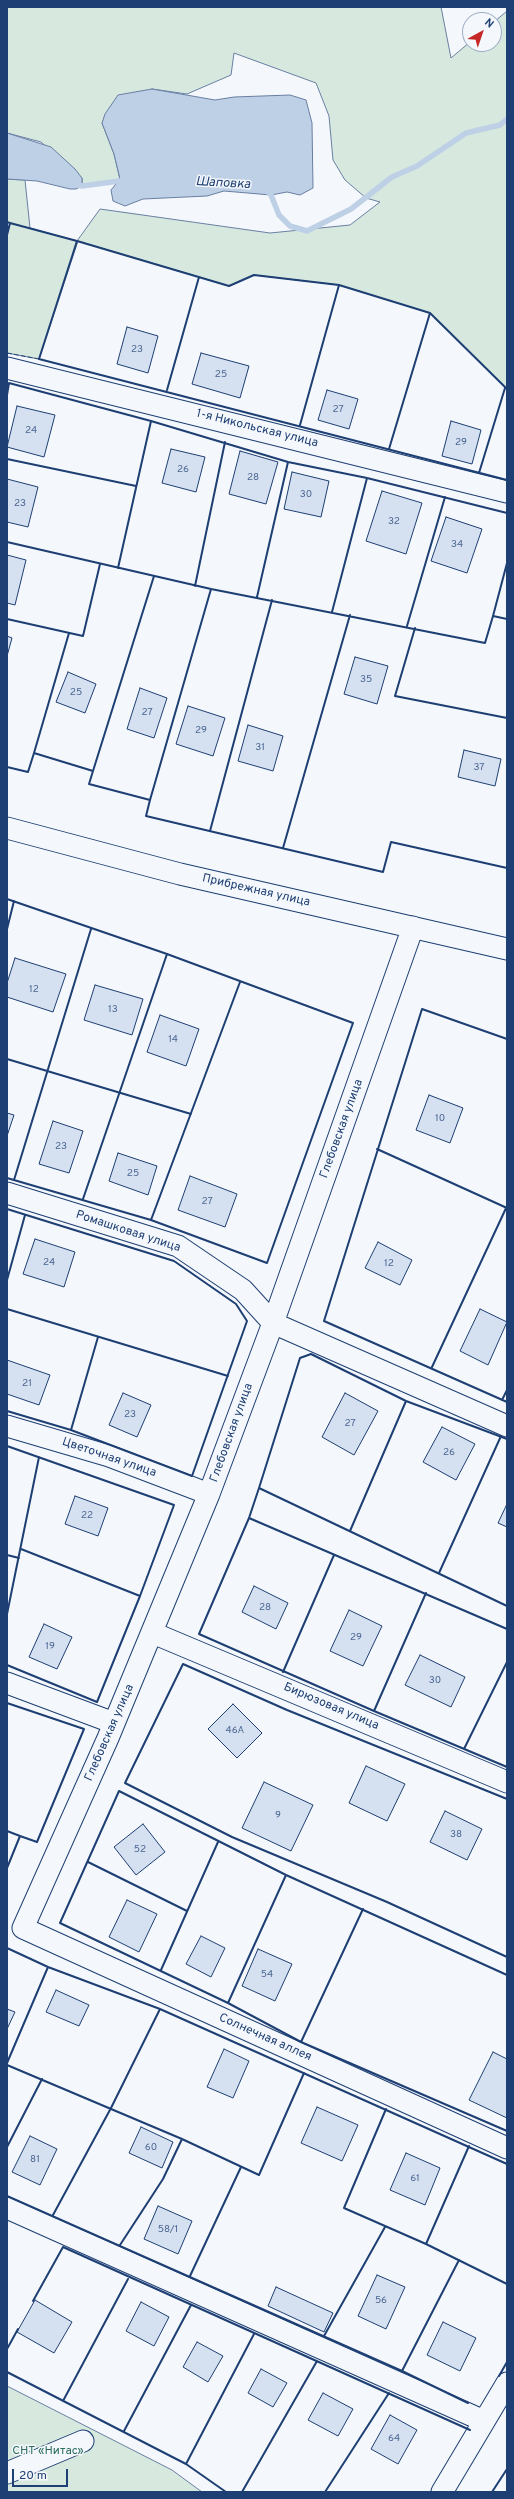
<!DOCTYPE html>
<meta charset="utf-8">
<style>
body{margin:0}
#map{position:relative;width:514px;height:2499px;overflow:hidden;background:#f4f7fb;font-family:Overpass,sans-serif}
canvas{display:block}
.frame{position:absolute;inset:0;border:8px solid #1d3f73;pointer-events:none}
.north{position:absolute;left:462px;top:12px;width:40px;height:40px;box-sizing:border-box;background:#f4f7fb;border:1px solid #9eadc5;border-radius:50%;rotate:40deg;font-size:11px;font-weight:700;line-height:16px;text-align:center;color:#1d3f73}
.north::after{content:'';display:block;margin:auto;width:14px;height:18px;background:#c62828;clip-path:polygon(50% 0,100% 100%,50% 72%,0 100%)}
.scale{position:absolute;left:12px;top:2469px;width:56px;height:18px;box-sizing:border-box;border:2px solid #1d3f73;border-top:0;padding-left:5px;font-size:12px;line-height:14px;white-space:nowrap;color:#1d3f73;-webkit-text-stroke:3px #f4f7fb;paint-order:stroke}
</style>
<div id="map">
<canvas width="514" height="2499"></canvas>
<div class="frame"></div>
<div class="north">N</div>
<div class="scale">20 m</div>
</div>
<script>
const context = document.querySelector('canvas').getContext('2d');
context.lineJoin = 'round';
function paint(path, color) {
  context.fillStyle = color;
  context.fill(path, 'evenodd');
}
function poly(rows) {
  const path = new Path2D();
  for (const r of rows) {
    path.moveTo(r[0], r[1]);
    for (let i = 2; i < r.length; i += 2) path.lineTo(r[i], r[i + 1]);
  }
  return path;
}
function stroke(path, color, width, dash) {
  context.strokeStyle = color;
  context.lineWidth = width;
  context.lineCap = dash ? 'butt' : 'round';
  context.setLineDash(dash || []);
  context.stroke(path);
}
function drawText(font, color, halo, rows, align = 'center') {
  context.font = font + ' Overpass,sans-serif';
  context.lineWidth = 3;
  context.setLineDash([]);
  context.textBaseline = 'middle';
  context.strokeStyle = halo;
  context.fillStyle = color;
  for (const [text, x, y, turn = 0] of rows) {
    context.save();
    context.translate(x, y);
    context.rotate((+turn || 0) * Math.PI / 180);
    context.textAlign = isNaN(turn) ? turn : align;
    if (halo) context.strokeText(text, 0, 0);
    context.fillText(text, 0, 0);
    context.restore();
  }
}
const green = poly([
 [7,7,441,7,451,58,470,42,470,44,494,44,494,22,507,11,507,389,430,313,339,285,254,275,229,286,78,241,39,359,7,353,7,235,10,223,7,222,7,179,25,180,30,228,77,241,100,209,270,233,350,225,380,202,366,198,345,180,333,160,329,116,316,83,234,53,231,75,187,94,152,89,102,123,114,154,120,179,82,186,82,178,41,142,7,133,7,7],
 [7,2386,172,2470,202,2492,7,2492,7,2386]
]);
const water = poly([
 [152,89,215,100,234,97,290,95,306,100,312,123,313,188,300,195,287,192,271,195,224,191,207,196,143,199,125,206,113,201,111,190,120,179,114,154,102,123,105,114,118,95,152,89],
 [7,133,51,147,75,169,82,178,82,186,76,189,70,189,37,181,7,179,7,133]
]);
const stream = poly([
 [75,184,82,186,127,180],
 [266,190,271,195,279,215,290,226,307,231,351,209,392,177,417,166,466,133,500,125,507,119]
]);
const building = poly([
 [127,327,158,336,148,373,117,364,127,327],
 [201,353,249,366,240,398,192,384,201,353],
 [327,390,358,399,349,429,318,420,327,390],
 [17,406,55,415,44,457,7,447,17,406],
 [451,421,481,430,472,464,442,456,451,421],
 [171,449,205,457,196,492,162,483,171,449],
 [240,451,278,462,266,504,229,494,240,451],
 [292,472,329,481,321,517,284,509,292,472],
 [7,479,38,487,28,527,7,522,7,479],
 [382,491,422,503,406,554,366,541,382,491],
 [446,517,482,529,467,573,431,561,446,517],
 [7,555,26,560,15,605,7,603,7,555],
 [7,636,12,638,7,656,7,636],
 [355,657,388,666,377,704,344,694,355,657],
 [68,672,96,684,85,713,56,702,68,672],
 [140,688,167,698,154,738,127,729,140,688],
 [188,706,225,718,213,756,176,744,188,706],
 [248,725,283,736,273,771,238,761,248,725],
 [464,750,501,759,495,786,458,777,464,750],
 [15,958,66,974,53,1012,7,997,7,983,15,958],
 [95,985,143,999,132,1035,84,1020,95,985],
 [160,1015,199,1029,186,1066,147,1052,160,1015],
 [429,1095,463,1108,450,1143,416,1130,429,1095],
 [7,1113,14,1115,7,1136,7,1113],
 [53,1121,83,1131,69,1173,39,1164,53,1121],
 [118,1153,157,1166,148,1195,109,1181,118,1153],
 [190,1176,237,1194,225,1227,178,1210,190,1176],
 [35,1239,75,1252,64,1287,23,1274,35,1239],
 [378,1242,412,1260,400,1285,365,1268,378,1242],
 [480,1309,507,1322,488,1365,460,1351,480,1309],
 [7,1360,50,1375,39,1405,7,1394,7,1360],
 [123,1393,151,1405,137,1437,109,1425,123,1393],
 [345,1393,378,1411,354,1455,322,1437,345,1393],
 [442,1427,475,1444,456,1480,423,1462,442,1427],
 [75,1496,108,1508,98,1536,65,1524,75,1496],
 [507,1504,507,1527,498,1523,507,1504],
 [254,1586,288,1603,276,1629,242,1612,254,1586],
 [349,1610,382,1626,363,1666,330,1651,349,1610],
 [44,1624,72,1637,57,1669,29,1657,44,1624],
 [420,1655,465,1677,451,1707,405,1685,420,1655],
 [233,1704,262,1733,237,1758,208,1729,233,1704],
 [366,1766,405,1784,387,1821,349,1803,366,1766],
 [264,1782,313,1805,291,1851,242,1828,264,1782],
 [445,1811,482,1829,467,1860,430,1842,445,1811],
 [143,1824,165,1852,136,1875,114,1847,143,1824],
 [127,1900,157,1914,139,1952,109,1937,127,1900],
 [201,1936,225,1948,211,1977,186,1964,201,1936],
 [258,1949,292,1964,275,2001,242,1986,258,1949],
 [56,1990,89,2005,79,2026,46,2012,56,1990],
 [7,2009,15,2012,7,2029,7,2009],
 [224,2049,249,2061,233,2098,207,2087,224,2049],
 [493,2052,507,2059,507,2118,469,2100,493,2052],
 [317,2107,358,2125,342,2161,301,2143,317,2107],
 [141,2127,173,2142,162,2168,129,2153,141,2127],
 [30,2136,57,2149,40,2185,12,2172,30,2136],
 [406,2153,440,2168,425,2205,390,2190,406,2153],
 [158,2206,192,2221,178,2254,144,2239,158,2206],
 [377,2275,405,2287,386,2329,358,2316,377,2275],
 [276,2287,333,2313,324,2332,268,2306,276,2287],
 [35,2300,72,2322,54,2353,17,2332,35,2300],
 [141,2302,169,2317,154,2346,126,2331,141,2302],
 [443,2322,476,2338,460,2371,427,2355,443,2322],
 [197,2342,223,2356,208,2382,183,2367,197,2342],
 [261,2369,287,2383,273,2407,248,2393,261,2369],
 [323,2393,353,2409,338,2436,308,2420,323,2393],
 [390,2415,417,2430,398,2464,371,2449,390,2415]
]);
const minor = poly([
 [7,368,507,492],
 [7,828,180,874,507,949],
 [413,927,273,1323,209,1494,108,1738,23,1928,507,2148],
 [7,1193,178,1246,243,1290,273,1323,507,1426],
 [7,1426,109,1456,209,1494],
 [153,1633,507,1782],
 [7,1683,114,1723],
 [7,2208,484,2421],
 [7,2473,83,2441],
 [442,2492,507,2383]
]);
const fence = poly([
 [7,353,39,359]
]);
const wall = poly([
 [7,222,10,223,7,235],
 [10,223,77,241],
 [507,389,430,313,339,285,254,275,229,286,77,241,39,359,507,480],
 [167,390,199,277],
 [7,395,9,383,151,421,288,462,367,478,507,513],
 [300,425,339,285],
 [389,449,430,313],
 [7,459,136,486],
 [479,473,505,388],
 [7,542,211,589,485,643,493,616,507,619],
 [118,568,151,421],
 [195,586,225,442],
 [257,597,288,462],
 [332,612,367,478],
 [493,616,507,563],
 [7,619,83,636,100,564],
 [407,626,445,497],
 [415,628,395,696,507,718],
 [34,753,69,633],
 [7,767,28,772,34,753,93,771,89,784,150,800,146,816,383,872,391,842,507,868],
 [93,771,154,576],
 [150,800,211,589],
 [210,831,272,600],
 [283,848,350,615],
 [7,899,167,954,353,1023,267,1263,151,1220,7,1178],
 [7,929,14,901],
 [507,1039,422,1009,324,1321,507,1402],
 [7,1059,191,1114],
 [377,1149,507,1208],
 [14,1180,91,929],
 [83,1199,167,954],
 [7,1209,174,1261,236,1304,247,1321,192,1476,71,1430,7,1411],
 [151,1220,240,982],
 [7,1280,25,1215],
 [7,1309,228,1376],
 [432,1367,507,1206],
 [502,1400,507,1390],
 [71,1430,98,1337],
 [507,1439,406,1401,311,1354,300,1358,259,1488,507,1606],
 [7,1446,174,1505,140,1596,97,1702,7,1665],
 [249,1518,259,1488],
 [350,1531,406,1401],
 [21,1549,140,1596],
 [7,1555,19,1558],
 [439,1573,501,1436],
 [7,1614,39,1457],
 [507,1629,249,1518,199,1634,374,1711,507,1767],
 [283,1672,334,1555],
 [7,1703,84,1729,37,1842,20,1836,7,1868],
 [374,1711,426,1593],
 [464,1749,507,1662],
 [507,1799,287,1710,183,1664,125,1783,232,1837,387,1902,507,1957],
 [7,1831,20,1836],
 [88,1862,187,1911],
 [7,1948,48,1967,160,2009,507,2164],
 [161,1970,218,1842],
 [507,1975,286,1875,119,1791,60,1923,228,2003,301,2042,507,2131],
 [228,2003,286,1875],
 [301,2042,363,1909],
 [7,2063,48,1967],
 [7,2065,182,2139,259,2175,304,2073],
 [386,2109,344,2208,426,2244,507,2284],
 [7,2147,42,2079],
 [7,2196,402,2371,468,2403],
 [53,2215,111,2108,160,2009],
 [426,2244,469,2146],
 [120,2245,163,2179,182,2139],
 [190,2276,241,2167],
 [33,2301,63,2247,470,2430],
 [324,2336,385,2227],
 [7,2349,18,2329],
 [402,2371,459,2260],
 [7,2372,186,2464,226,2492],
 [499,2376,507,2362],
 [63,2401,128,2279],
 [124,2431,191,2305],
 [186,2464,254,2334],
 [242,2492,317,2361],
 [325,2492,389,2393],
 [492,2492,507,2469]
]);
const numberNames = [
 ["23",137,350],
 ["25",221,375],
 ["27",338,410],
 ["24",31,431],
 ["29",461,443],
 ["26",183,470],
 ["28",253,478],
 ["30",306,495],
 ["23",20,504],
 ["32",394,522],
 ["34",457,545],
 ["35",366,680],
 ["25",76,693],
 ["27",147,713],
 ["29",201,731],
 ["31",260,748],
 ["37",479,768],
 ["12",34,990],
 ["13",113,1010],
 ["14",173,1040],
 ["10",440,1119],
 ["23",61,1147],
 ["25",133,1174],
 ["27",207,1202],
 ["24",49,1263],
 ["12",389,1264],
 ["21",27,1384],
 ["23",130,1415],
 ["27",350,1424],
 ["26",449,1453],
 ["22",87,1516],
 ["28",265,1608],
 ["29",356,1638],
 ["19",50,1647],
 ["30",435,1681],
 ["46А",235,1731],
 ["9",278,1816],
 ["38",456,1835],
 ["52",140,1850],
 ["54",267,1975],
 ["60",151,2148],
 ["81",35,2160],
 ["61",415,2179],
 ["58/1",168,2230],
 ["56",381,2301],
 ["64",394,2439]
];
const streetNames = [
 ["1-я Никольская улица",257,429,14],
 ["Прибрежная улица",256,891,13],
 ["Глебовская улица",342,1129,-70],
 ["Ромашковая улица",128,1232,18],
 ["Глебовская улица",232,1433,-70],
 ["Цветочная улица",109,1458,19],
 ["Бирюзовая улица",331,1707,23],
 ["Глебовская улица",110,1733,-66],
 ["Солнечная аллея",265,2038,24]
];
const parkNames = [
 ["СНТ «Нитас»",48,2452]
];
const waterNames = [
 ["Шаповка",223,184,3]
];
paint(green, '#d7e8df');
stroke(green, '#687fa3', 1);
paint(water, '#bed0e5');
stroke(water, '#687fa3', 1);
stroke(stream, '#bed0e5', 5.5);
paint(building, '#d5e0f0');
stroke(building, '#1d3f73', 1);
stroke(minor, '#1d3f73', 23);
stroke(minor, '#f4f7fb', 21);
stroke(fence, '#1d3f73', 1, [5, 2]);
stroke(wall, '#1d3f73', 2);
drawText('10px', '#4b6792', null, numberNames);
drawText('12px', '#1d3f73', '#f4f7fb', streetNames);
drawText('12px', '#2c6c60', '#f4f7fb', parkNames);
drawText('italic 13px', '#1d3f73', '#f4f7fb', waterNames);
</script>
